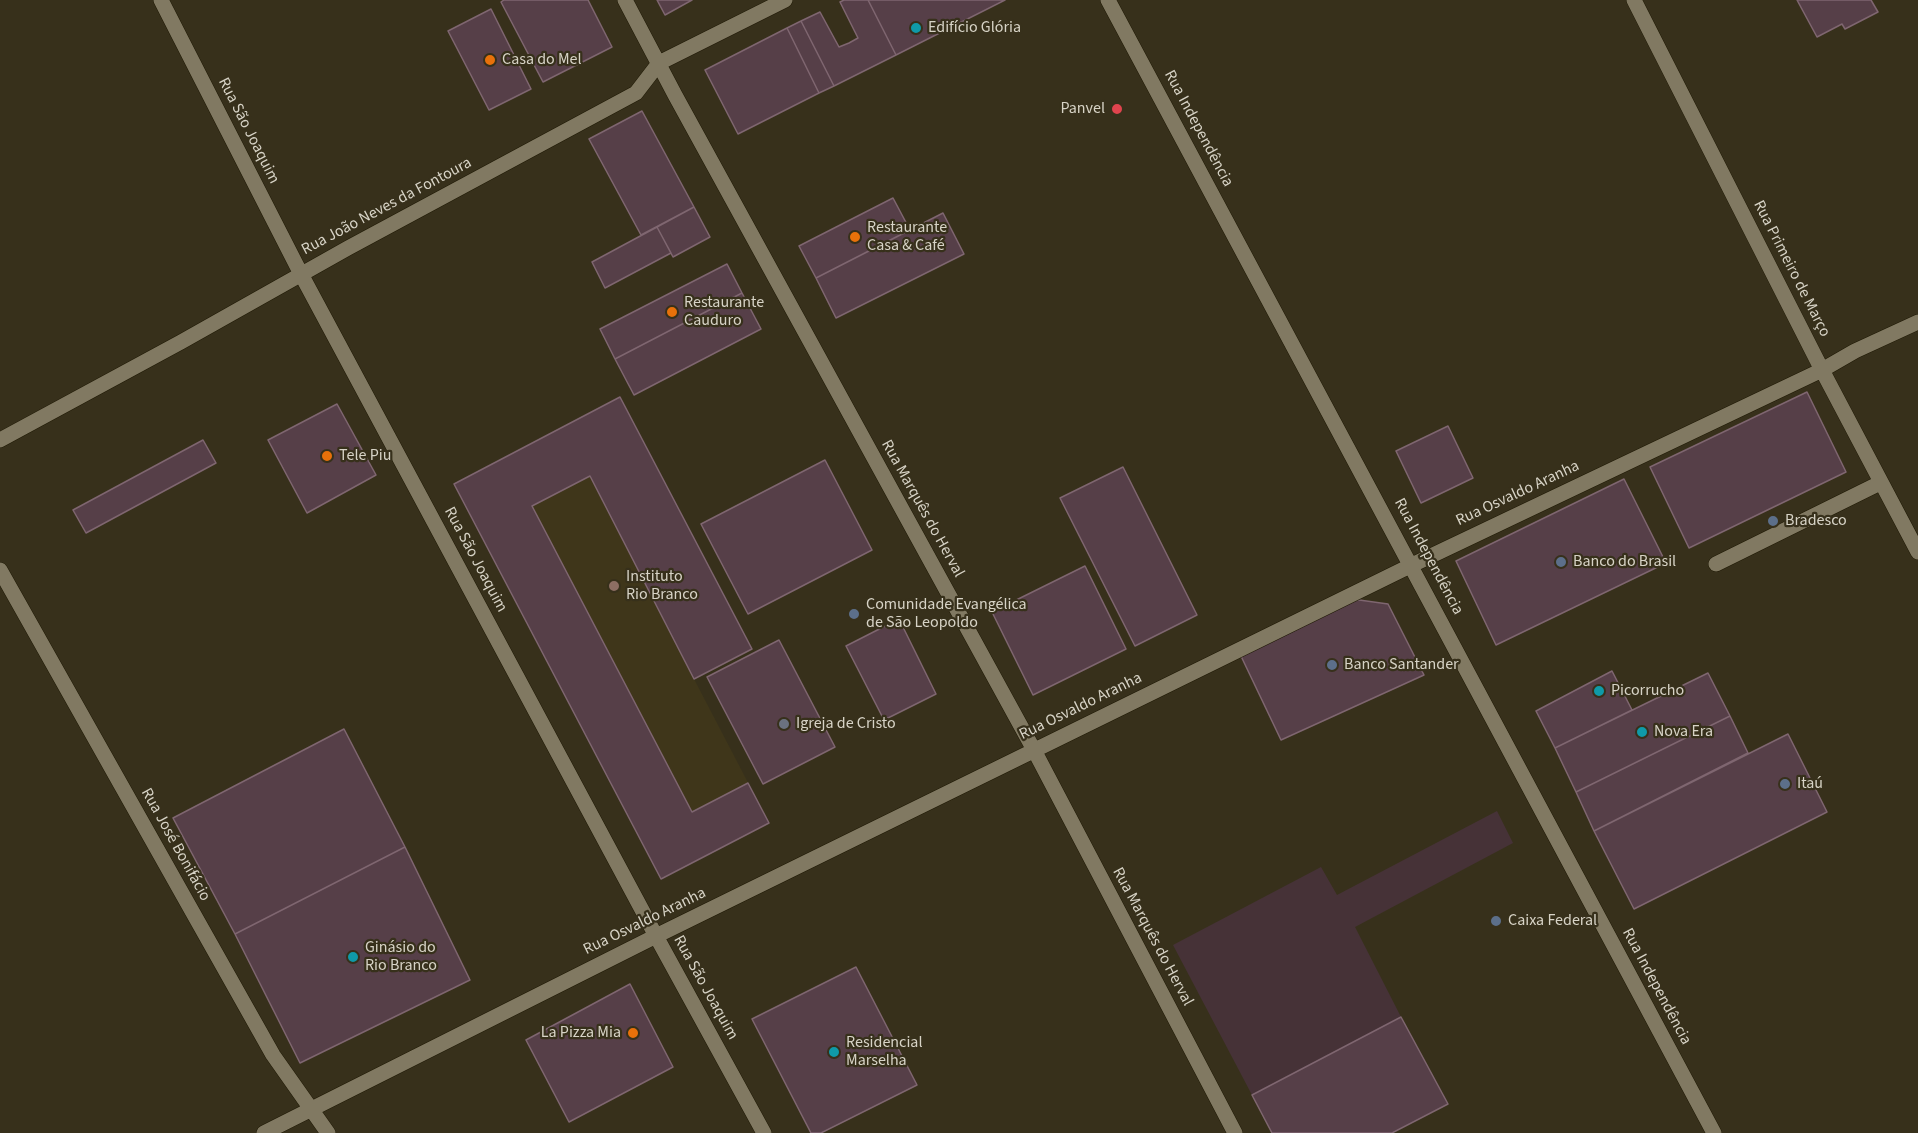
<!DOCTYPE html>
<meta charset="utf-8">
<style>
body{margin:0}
canvas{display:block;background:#37301b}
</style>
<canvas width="1918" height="1133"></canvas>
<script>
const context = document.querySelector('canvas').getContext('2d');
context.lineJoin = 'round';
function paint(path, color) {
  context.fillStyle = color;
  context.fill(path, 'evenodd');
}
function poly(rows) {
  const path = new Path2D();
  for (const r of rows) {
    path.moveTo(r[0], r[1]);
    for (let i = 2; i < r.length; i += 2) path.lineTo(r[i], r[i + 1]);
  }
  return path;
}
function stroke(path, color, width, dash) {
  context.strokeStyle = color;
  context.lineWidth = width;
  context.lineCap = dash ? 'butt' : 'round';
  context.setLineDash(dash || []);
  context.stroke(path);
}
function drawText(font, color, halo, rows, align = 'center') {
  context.font = font + ' "Source Sans 3",sans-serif';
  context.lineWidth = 4.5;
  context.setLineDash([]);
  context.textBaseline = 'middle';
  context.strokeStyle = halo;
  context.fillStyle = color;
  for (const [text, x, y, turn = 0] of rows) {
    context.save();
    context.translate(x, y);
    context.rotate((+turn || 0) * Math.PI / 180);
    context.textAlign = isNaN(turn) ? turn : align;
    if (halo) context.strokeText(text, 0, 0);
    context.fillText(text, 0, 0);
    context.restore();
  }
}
const commercial = poly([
 [1497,811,1513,843,1355,927,1401,1017,1252,1095,1173,945,1321,867,1337,895]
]);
const built = poly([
 [620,397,752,649,694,679,769,823,661,879,454,484]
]);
const building = poly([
 [504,0,588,0,612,47,543,82,501,2,504,0],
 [657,0,692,0,665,15,657,0],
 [844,0,868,0,896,55,834,86,801,21,820,12,839,47,849,43,858,38,840,2,844,0],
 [868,0,1005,0,896,55,868,0],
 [1797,0,1871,0,1878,12,1845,29,1842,24,1817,37,1797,0],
 [491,9,531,89,489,110,448,31,491,9],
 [801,21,834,86,819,93,787,28,801,21],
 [787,28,819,93,738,134,705,70,787,28],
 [642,111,694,207,641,235,589,139,642,111],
 [893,198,910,230,816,278,799,246,893,198],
 [694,207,710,237,673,257,657,227,694,207],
 [943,213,964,254,836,318,816,278,943,213],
 [657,227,671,253,605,288,592,262,657,227],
 [727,264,742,293,615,359,600,329,727,264],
 [742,293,761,329,634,395,615,359,742,293],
 [1807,392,1846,472,1689,548,1650,467,1807,392],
 [620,397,752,649,694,679,590,476,532,506,692,812,748,783,769,823,661,879,454,484,620,397],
 [337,404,376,475,307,513,268,440,337,404],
 [1448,426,1473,478,1421,503,1396,451,1448,426],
 [203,440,216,463,86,533,73,510,203,440],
 [825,460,872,550,748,614,701,524,825,460],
 [1123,467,1197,615,1135,646,1060,498,1123,467],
 [1624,479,1666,563,1496,645,1456,561,1624,479],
 [1085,566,1126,649,1033,695,992,612,1085,566],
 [1352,599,1388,604,1424,675,1281,740,1240,654,1352,599],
 [899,619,936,694,884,720,846,646,899,619],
 [779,640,835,747,763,784,707,677,779,640],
 [1612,671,1632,710,1555,748,1536,711,1612,671],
 [1708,673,1730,716,1576,792,1555,748,1708,673],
 [1730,716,1748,753,1594,831,1576,792,1730,716],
 [344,729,405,847,235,934,173,818,344,729],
 [1788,734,1827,812,1634,909,1594,831,1788,734],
 [405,847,470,980,300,1063,235,934,405,847],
 [856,967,917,1085,821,1133,811,1133,752,1019,856,967],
 [630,984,673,1067,569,1122,526,1040,630,984],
 [1401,1017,1448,1104,1392,1133,1272,1133,1252,1095,1401,1017]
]);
const minor = poly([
 [161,0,301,274,656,936,764,1133],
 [625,0,675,95,1034,750,1235,1133],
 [1108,0,1714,1133],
 [1634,0,1822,370,1918,552],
 [0,440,181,342,348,248,636,93,659,63,785,0],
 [1716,564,1880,483],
 [0,570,273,1055,328,1133],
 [264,1133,656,936,1412,565,1822,370,1855,351,1918,322]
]);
const markers = [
 [916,28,6,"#0f9aa8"],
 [490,60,6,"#e8710a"],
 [1117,109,6,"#e0444e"],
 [855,237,6,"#e8710a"],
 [672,312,6,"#e8710a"],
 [327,456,6,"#e8710a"],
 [1773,521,6,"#5c6f8a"],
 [1561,562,6,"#5c6f8a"],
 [614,586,6,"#8d6e63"],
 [854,614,6,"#5c6f8a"],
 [1332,665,6,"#5c6f8a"],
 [1599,691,6,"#0f9aa8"],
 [784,724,6,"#6b7280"],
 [1642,732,6,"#0f9aa8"],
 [1785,784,6,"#5c6f8a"],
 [1496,921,6,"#5c6f8a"],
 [353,957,6,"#0f9aa8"],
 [633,1033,6,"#e8710a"],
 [834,1052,6,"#0f9aa8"]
];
const poiNames = [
 ["Edifício Glória",928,28],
 ["Casa do Mel",502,60],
 ["Panvel",1105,109,"right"],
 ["Restaurante",867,228],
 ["Casa & Café",867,246],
 ["Restaurante",684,303],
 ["Cauduro",684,321],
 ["Tele Piu",339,456],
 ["Bradesco",1785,521],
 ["Banco do Brasil",1573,562],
 ["Instituto",626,577],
 ["Rio Branco",626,595],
 ["Comunidade Evangélica",866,605],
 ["de São Leopoldo",866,623],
 ["Banco Santander",1344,665],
 ["Picorrucho",1611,691],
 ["Igreja de Cristo",796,724],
 ["Nova Era",1654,732],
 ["Itaú",1797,784],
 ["Caixa Federal",1508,921],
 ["Ginásio do",365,948],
 ["Rio Branco",365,966],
 ["La Pizza Mia",621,1033,"right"],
 ["Residencial",846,1043],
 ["Marselha",846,1061]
];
const streetNames = [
 ["Rua Independência",1198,129,62],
 ["Rua São Joaquim",248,131,63],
 ["Rua João Neves da Fontoura",387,207,-28],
 ["Rua Primeiro de Março",1791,269,63],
 ["Rua Osvaldo Aranha",1518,494,-25],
 ["Rua Marquês do Herval",922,509,61],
 ["Rua Independência",1428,557,62],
 ["Rua São Joaquim",475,560,62],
 ["Rua Osvaldo Aranha",1081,707,-26],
 ["Rua José Bonifácio",175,845,61],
 ["Rua Osvaldo Aranha",645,922,-26],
 ["Rua Marquês do Herval",1152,937,62],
 ["Rua Independência",1656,987,62],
 ["Rua São Joaquim",705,988,61]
];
paint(commercial, '#463237');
paint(built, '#3f361a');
paint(building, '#563f48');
stroke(building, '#7f6670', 1.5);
stroke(minor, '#1e1804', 16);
stroke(minor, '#817962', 15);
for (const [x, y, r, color] of markers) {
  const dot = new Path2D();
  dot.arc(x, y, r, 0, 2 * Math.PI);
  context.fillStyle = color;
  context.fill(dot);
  stroke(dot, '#37301b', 2);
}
drawText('16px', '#d7d3c6', '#37301b', poiNames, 'left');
drawText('16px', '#d7d3c6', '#37301b', streetNames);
</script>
